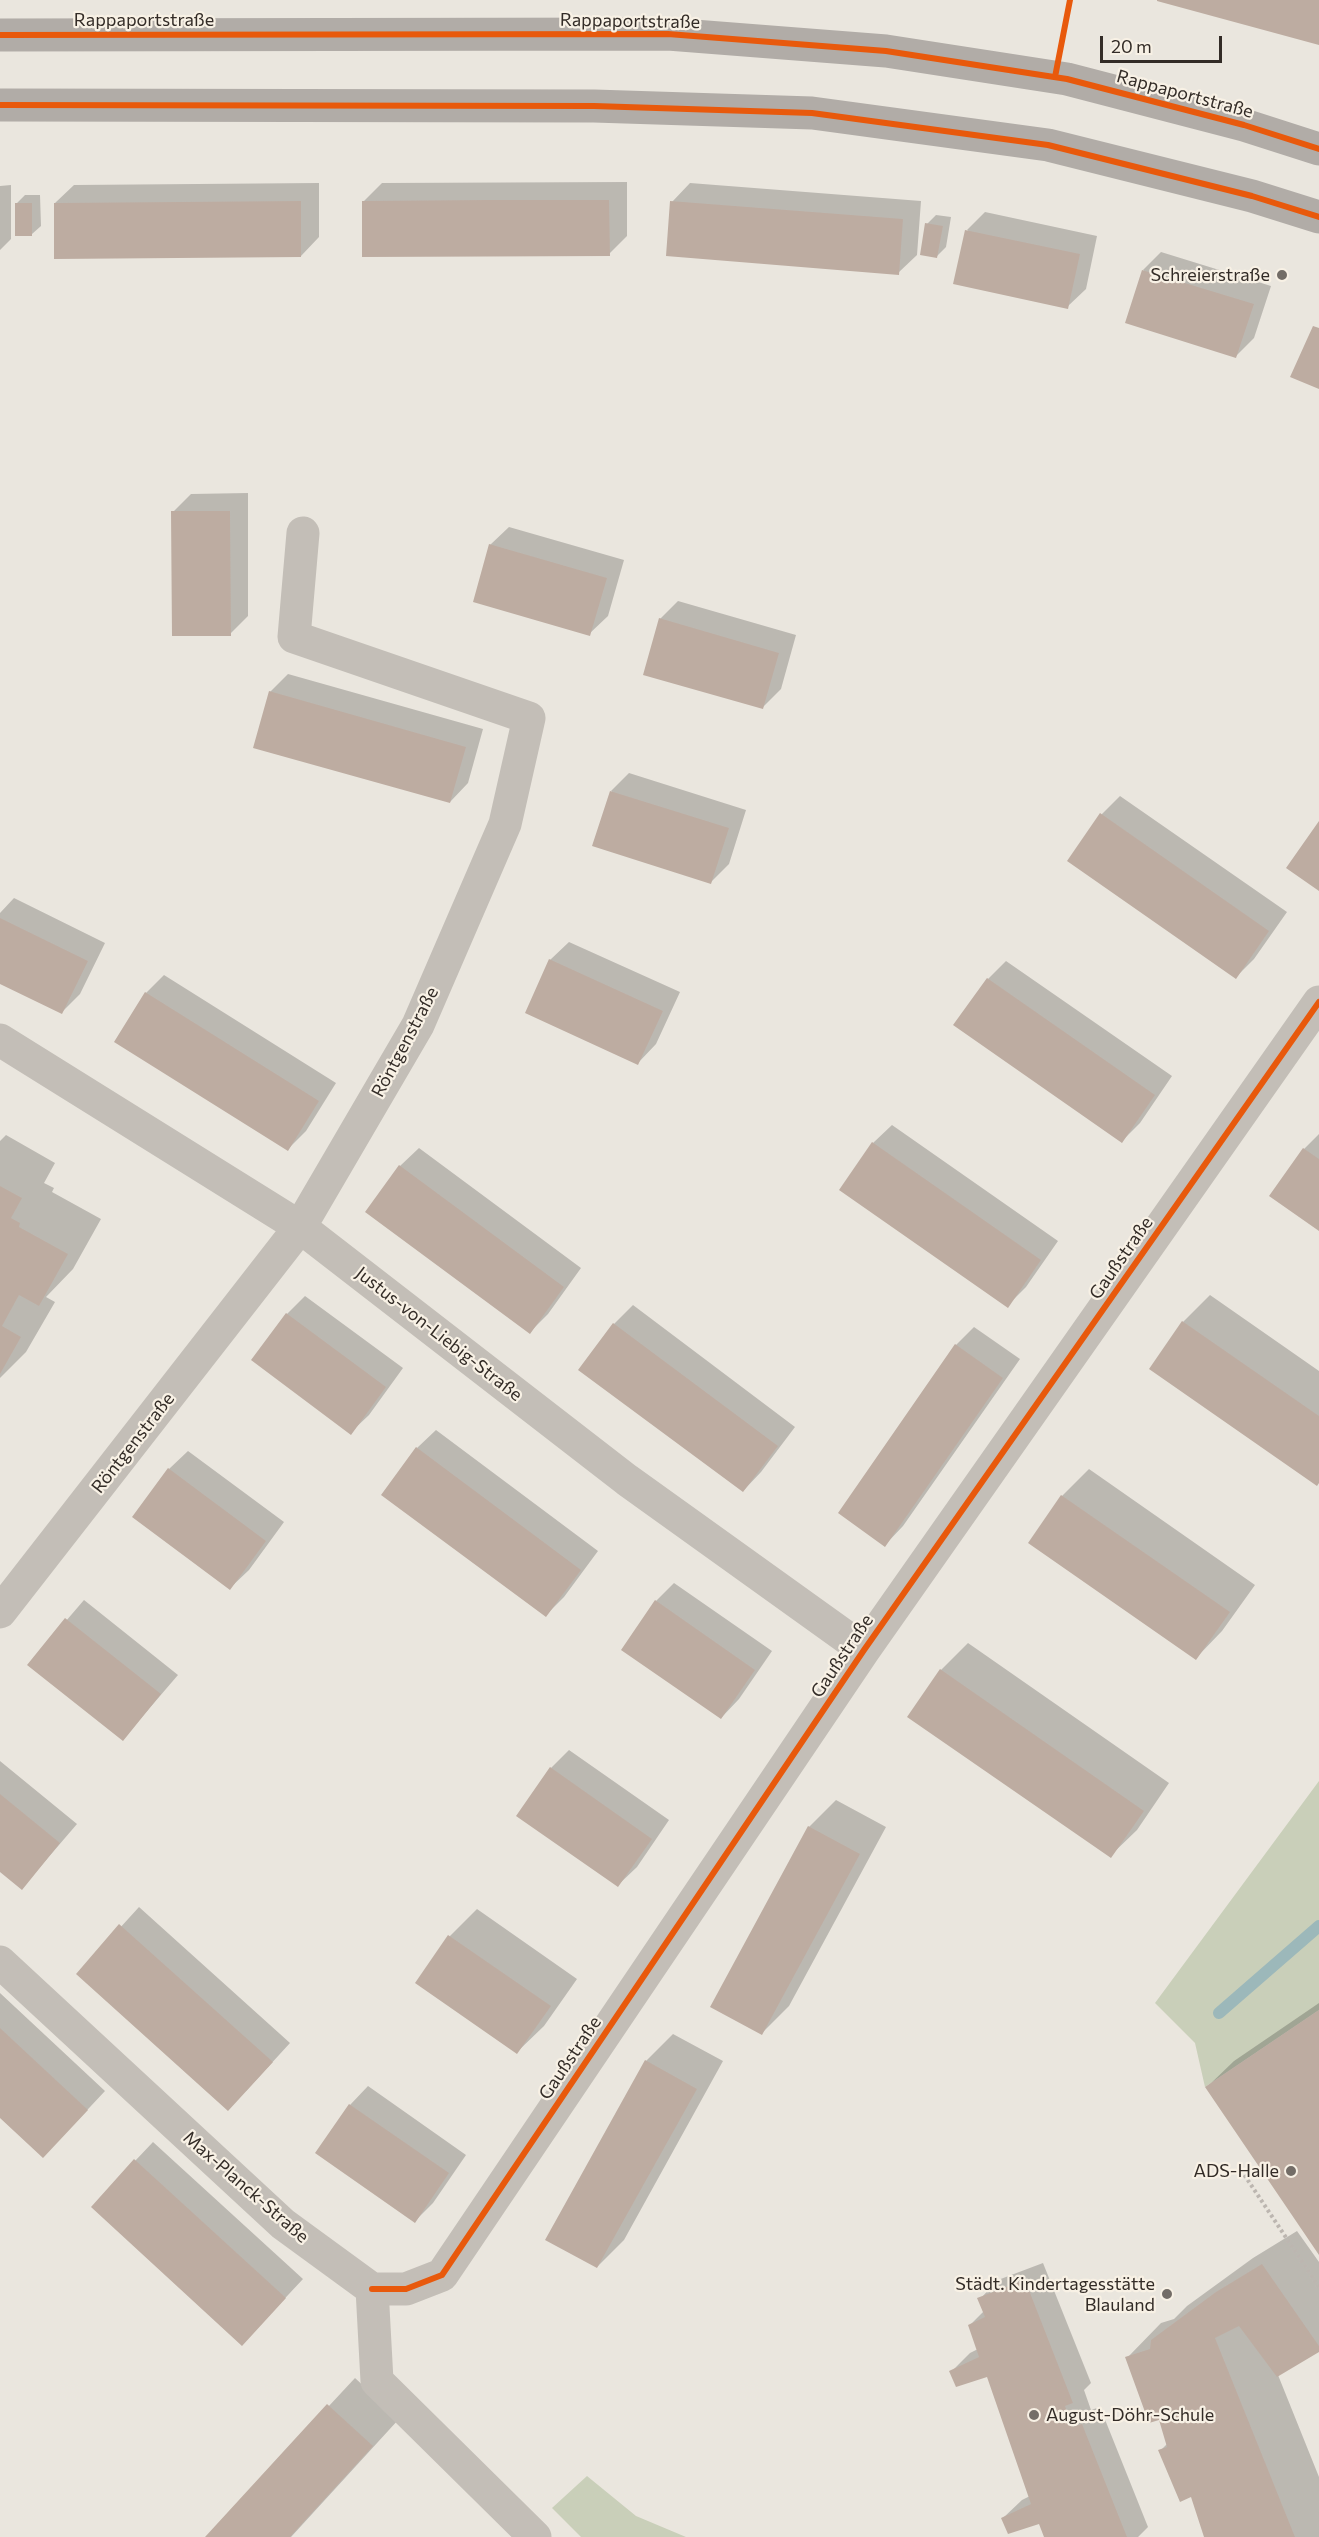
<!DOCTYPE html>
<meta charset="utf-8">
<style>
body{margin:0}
#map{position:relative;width:1319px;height:2537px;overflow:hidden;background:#eae6de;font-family:Commissioner,sans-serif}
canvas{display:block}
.scale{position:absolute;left:1100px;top:36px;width:122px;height:27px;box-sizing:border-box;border:3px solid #332c27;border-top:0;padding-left:8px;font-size:18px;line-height:21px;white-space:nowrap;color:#332c27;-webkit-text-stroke:4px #f8f1e5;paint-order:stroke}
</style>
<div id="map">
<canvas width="1319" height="2537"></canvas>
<div class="scale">20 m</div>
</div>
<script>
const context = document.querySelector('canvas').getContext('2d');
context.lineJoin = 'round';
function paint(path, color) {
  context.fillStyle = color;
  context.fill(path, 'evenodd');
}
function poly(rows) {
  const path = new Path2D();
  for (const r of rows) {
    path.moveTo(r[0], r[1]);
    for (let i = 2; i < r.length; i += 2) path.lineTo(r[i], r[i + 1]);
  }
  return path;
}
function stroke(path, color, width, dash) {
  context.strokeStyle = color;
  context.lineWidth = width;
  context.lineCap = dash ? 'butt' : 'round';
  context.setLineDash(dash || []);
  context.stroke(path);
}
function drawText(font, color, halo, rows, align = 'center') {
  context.font = font + ' Commissioner,sans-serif';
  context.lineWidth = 4.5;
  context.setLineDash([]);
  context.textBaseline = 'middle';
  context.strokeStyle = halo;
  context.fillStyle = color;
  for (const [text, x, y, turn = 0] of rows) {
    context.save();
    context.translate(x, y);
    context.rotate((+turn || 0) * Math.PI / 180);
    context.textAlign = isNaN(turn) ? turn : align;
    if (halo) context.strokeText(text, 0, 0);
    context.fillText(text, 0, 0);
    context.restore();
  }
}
const green = poly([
 [1319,1781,1319,2010,1205,2087,1195,2043,1155,2003],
 [587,2476,636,2516,686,2537,581,2537,552,2508]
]);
const shadow = poly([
 [627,182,627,236,609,254,363,202,382,183],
 [319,183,319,237,301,256,55,203,74,185],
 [690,183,921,201,917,255,898,273,672,202],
 [11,185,11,239,0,250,0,186],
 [25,195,40,195,41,226,32,234,16,204],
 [985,212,1097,236,1086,289,1067,307,967,230],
 [936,215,951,217,946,247,937,256,927,224],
 [1161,252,1271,286,1254,338,1236,356,1143,270],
 [248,493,248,616,230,634,173,512,191,494],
 [509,527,624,560,608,616,589,634,490,545],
 [678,601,796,635,781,689,762,708,660,619],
 [288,674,483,729,468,783,450,802,270,692],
 [629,773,746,810,729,864,711,882,611,791],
 [1120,796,1287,912,1254,959,1236,977,1069,861,1102,814],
 [14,898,105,943,80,994,62,1012,0,982,0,913],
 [569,942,680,992,656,1044,638,1063,550,960],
 [1006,961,1172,1076,1140,1123,1122,1141,988,979],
 [164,975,336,1083,306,1131,288,1149,146,993],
 [892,1125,1058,1241,1026,1287,1007,1306,873,1143],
 [1319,1134,1319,1229,1304,1149],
 [6,1135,55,1163,44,1183,54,1188,52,1192,101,1219,73,1269,46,1297,55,1302,26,1352,0,1378,0,1141],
 [419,1148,581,1268,548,1314,530,1332,367,1212,400,1166],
 [1210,1295,1319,1371,1319,1482,1183,1322],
 [305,1296,403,1368,369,1415,350,1433,287,1314],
 [633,1305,795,1427,761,1472,743,1491,580,1370,614,1324],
 [974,1327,1020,1359,903,1526,885,1545,956,1345],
 [436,1430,598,1551,564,1597,546,1615,417,1448],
 [188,1451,284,1522,249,1570,230,1588,169,1469],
 [1089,1469,1255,1585,1222,1631,1196,1658,1030,1543,1062,1496],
 [674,1583,772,1651,739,1699,721,1718,656,1601],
 [84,1600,178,1675,123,1739,29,1664],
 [968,1643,1169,1783,1137,1830,1110,1856,909,1717,941,1670],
 [569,1750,669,1820,637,1867,618,1885,551,1768],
 [0,1761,77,1824,22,1888,0,1870],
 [836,1800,886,1827,789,2006,762,2033,809,1827],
 [139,1907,290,2043,246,2091,78,1974],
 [477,1909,577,1979,544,2026,517,2052,417,1982,450,1936],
 [0,1993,105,2091,61,2138,0,2116],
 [1319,2003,1319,2252,1207,2087,1234,2061],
 [673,2034,723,2061,624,2240,597,2267,646,2061],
 [368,2086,466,2155,433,2203,415,2221,317,2153,350,2105],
 [153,2142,303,2279,260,2325,135,2161],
 [1297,2231,1319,2262,1319,2350,1278,2375,1319,2477,1319,2537,1205,2537,1192,2495,1160,2451,1168,2443,1160,2418,1127,2358,1161,2323,1174,2319,1187,2306,1253,2258],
 [1043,2263,1091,2383,1084,2390,1091,2410,1100,2407,1148,2527,1138,2537,1046,2537,1040,2522,1003,2518,1022,2500,1030,2496,988,2375,951,2372,970,2353,978,2349,970,2325,984,2311,980,2299,998,2280],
 [355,2378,399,2419,291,2537,207,2537]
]);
const stream = poly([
 [1219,2013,1319,1926]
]);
const building = poly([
 [1319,0,1319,45,1157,1,1157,0],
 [485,200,609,200,610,256,362,257,362,201],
 [301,201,301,257,54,259,54,203],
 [670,201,903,219,899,275,666,256],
 [15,203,32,203,32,236,15,236],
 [925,223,943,226,937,258,920,255],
 [965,230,1080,254,1068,309,953,284],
 [1142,270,1254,304,1236,358,1125,323],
 [1313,326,1319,328,1319,389,1290,377],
 [171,511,230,511,231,636,172,636],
 [489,544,607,578,590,636,473,602],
 [659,618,779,653,763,709,643,675],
 [269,691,466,747,450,803,253,748],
 [610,791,729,828,711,884,592,846],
 [1100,813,1269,931,1236,979,1067,861],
 [1319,821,1319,891,1286,868],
 [0,918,88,961,62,1014,0,984],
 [549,959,663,1011,638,1065,525,1013],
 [987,978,1155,1095,1122,1143,953,1025],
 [145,992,319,1101,288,1151,114,1042],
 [872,1142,1041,1260,1008,1308,839,1190],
 [1303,1148,1319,1159,1319,1231,1269,1196],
 [399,1165,564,1287,530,1334,365,1212],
 [0,1186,22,1198,11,1218,20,1223,19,1227,68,1254,39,1306,19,1295,2,1326,21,1337,0,1374],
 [286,1313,386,1387,351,1435,251,1360],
 [1182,1321,1319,1416,1319,1483,1317,1486,1149,1369],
 [613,1323,778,1446,743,1492,578,1370],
 [955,1344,1003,1378,885,1547,838,1513],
 [416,1447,581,1570,546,1617,381,1495],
 [168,1468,266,1541,230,1590,132,1517],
 [1061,1495,1230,1612,1196,1660,1028,1543],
 [655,1600,755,1670,721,1719,621,1650],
 [65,1618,161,1694,123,1741,27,1665],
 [940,1669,1144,1811,1111,1858,907,1717],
 [550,1767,652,1839,618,1887,516,1816],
 [0,1794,60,1843,22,1890,0,1872],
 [808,1826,860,1854,762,2035,710,2007],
 [119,1924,273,2062,228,2111,76,1974],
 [448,1935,551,2006,517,2054,415,1983],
 [1319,2010,1319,2255,1205,2087],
 [0,2028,88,2110,43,2158,0,2118],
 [645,2060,697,2089,597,2268,545,2240],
 [349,2104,449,2173,415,2223,315,2153],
 [134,2159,286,2298,242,2346,91,2207],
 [1262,2264,1319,2346,1319,2352,1277,2377,1239,2326,1215,2338,1295,2537,1204,2537,1191,2497,1180,2502,1158,2450,1167,2447,1159,2420,1149,2423,1125,2357,1150,2349,1151,2340,1216,2292],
 [1025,2280,1073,2403,1065,2406,1073,2427,1082,2424,1127,2537,1044,2537,1039,2524,1008,2534,1001,2518,1031,2504,987,2377,956,2387,949,2371,979,2357,968,2325,985,2317,977,2298],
 [327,2404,373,2446,310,2515,290,2537,205,2537]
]);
const path = poly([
 [1241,2170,1319,2287]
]);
const street = poly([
 [0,1040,300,1227,627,1480,864,1650],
 [0,1612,300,1227,418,1025,505,824,529,718,294,637,303,533],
 [0,1962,283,2224,372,2289],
 [372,2289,406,2289,442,2275,864,1650,1319,1002],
 [372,2289,377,2381,535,2537]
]);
const primary = poly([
 [0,35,668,34,886,51,1067,79,1244,125,1319,149],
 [0,105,594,106,812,113,1048,145,1252,196,1319,217]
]);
const cycleway = poly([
 [0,35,668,34,886,51,1067,79,1244,125,1319,149],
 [1055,77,1070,0],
 [0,105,594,106,812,113,1048,145,1252,196,1319,217],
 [372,2289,406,2289,442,2275,864,1650,1319,1002]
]);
const markers = [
 [1282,275,6,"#736d67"],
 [1291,2171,6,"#736d67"],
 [1167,2294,6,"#736d67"],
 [1034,2415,6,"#736d67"]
];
const streetNames = [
 ["Rappaportstraße",144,20],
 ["Rappaportstraße",630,21,1],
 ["Rappaportstraße",1185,94,15],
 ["Röntgenstraße",405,1042,-62],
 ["Gaußstraße",1121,1258,-55],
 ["Justus-von-Liebig-Straße",439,1334,38],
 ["Röntgenstraße",133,1443,-52],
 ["Gaußstraße",842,1656,-56],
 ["Gaußstraße",570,2058,-56],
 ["Max-Planck-Straße",246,2187,41]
];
const poiNames = [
 ["Schreierstraße",1270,275],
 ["ADS-Halle",1279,2171],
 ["Städt. Kindertagesstätte",1155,2284],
 ["Blauland",1155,2305],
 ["August-Döhr-Schule",1046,2415,"left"]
];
paint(green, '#c9cfb9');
paint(shadow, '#0003');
stroke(stream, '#9cb8ba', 12);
paint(building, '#bdaca1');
stroke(path, '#bcb6b0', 4, [3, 3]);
stroke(street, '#c3beb7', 33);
stroke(primary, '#b1aca7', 33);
stroke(cycleway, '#e8590c', 6);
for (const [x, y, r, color] of markers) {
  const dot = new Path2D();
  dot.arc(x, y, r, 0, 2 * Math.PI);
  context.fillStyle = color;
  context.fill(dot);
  stroke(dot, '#f8f1e5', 2);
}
drawText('18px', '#332c27', '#f8f1e5', streetNames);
drawText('18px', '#332c27', '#f8f1e5', poiNames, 'right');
</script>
